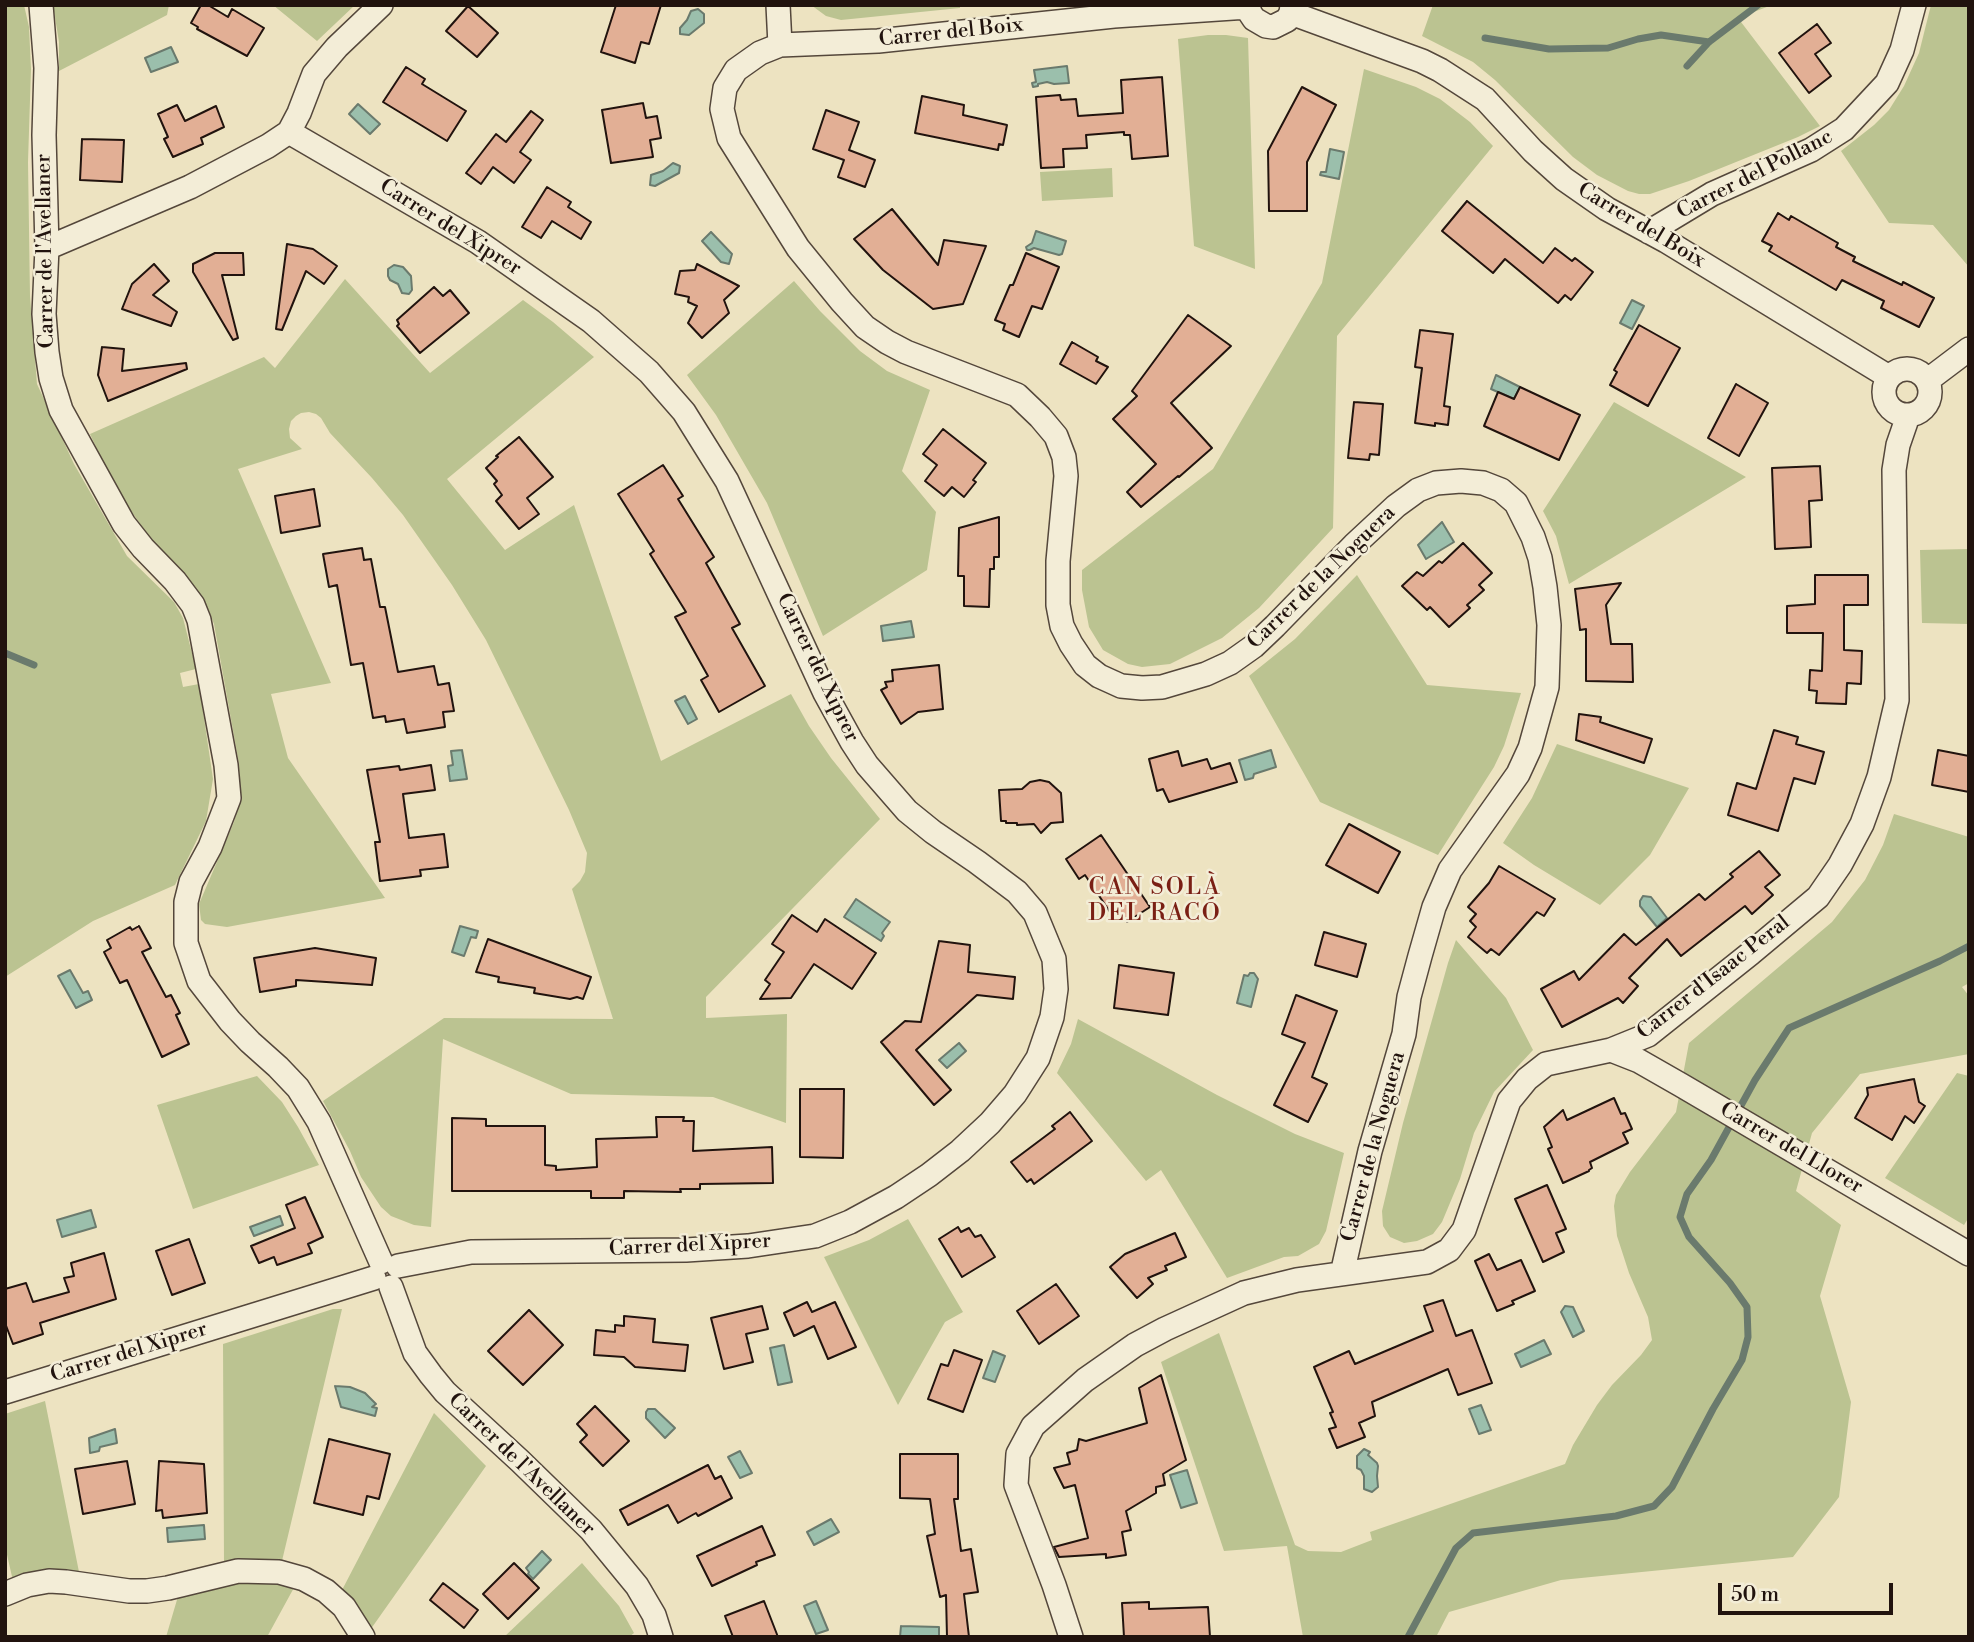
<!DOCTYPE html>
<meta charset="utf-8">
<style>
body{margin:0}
#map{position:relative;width:1974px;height:1642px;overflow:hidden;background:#ede3c1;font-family:"Libre Bodoni",serif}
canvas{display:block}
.frame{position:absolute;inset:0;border:7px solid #21130e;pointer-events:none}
.scale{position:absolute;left:1718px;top:1583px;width:175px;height:32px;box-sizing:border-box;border:4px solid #21130e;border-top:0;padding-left:9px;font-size:21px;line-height:24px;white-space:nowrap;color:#21130e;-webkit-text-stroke:5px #f3edd7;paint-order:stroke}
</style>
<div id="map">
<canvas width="1974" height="1642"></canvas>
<div class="frame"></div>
<div class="scale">50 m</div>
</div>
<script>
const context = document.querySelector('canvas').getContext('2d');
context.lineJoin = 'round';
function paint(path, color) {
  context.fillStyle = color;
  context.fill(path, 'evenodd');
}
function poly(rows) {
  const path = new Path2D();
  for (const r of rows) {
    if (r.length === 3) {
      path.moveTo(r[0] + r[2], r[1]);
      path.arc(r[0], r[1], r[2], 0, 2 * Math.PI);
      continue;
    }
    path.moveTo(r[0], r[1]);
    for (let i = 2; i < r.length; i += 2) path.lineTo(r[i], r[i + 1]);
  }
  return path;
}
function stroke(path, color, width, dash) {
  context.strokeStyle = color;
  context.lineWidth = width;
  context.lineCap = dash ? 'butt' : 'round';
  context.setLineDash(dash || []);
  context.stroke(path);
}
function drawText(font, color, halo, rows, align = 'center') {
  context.font = font + ' "Libre Bodoni",serif';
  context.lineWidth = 5;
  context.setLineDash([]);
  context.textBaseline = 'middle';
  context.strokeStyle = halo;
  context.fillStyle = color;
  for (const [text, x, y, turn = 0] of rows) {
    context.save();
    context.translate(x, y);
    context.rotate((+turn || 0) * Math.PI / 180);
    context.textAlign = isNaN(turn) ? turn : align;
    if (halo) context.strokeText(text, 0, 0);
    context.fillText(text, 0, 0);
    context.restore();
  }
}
const green = poly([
 [5,5,24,5,29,27,31,69,28,162,30,296,37,384,74,464,127,556,174,602,183,618,196,669,180,673,183,687,199,684,213,779,206,821,175,885,93,921,5,977],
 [53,5,169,5,167,15,59,71,59,42],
 [273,5,355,5,317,41],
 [811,5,960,5,960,8,841,20,826,16],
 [1433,5,1772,5,1738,18,1820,126,1798,137,1689,181,1650,194,1639,194,1628,191,1597,175,1573,157,1495,80,1473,62,1422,36],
 [1931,5,1969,5,1969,267,1933,225,1889,223,1841,151,1874,125,1889,110,1904,86,1919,53],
 [1208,35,1226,35,1248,38,1255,269,1194,246,1178,39],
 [1364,69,1416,87,1440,99,1470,122,1493,146,1337,336,1333,528,1259,608,1222,638,1170,664,1142,667,1128,664,1103,650,1089,627,1082,590,1082,570,1213,469,1322,283],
 [1112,168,1113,197,1042,201,1040,172],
 [345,279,430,373,523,300,553,322,594,357,447,479,505,550,574,505,661,761,791,694,809,726,831,758,880,819,706,997,706,1018,787,1014,786,1123,713,1097,571,1094,443,1039,431,1227,414,1225,391,1216,381,1207,361,1177,350,1151,323,1101,444,1018,613,1019,572,889,580,881,585,872,587,853,569,810,486,640,452,585,403,515,372,478,330,433,321,418,316,414,309,412,301,413,296,416,291,421,289,429,290,438,302,449,238,469,331,683,271,694,288,758,385,898,227,927,205,924,201,920,199,904,234,822,240,799,239,764,214,624,209,611,196,588,147,534,125,502,108,473,90,434,264,357,275,368],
 [794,281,820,311,860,351,887,371,930,390,902,471,936,512,927,570,823,636,767,503,716,415,687,375],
 [1614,402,1746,477,1569,584,1556,536,1543,511],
 [1969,549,1969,624,1922,623,1920,550],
 [1357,575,1427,685,1521,693,1504,746,1494,767,1438,855,1320,802,1249,676,1295,639],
 [1557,744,1689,788,1650,855,1600,905,1534,865,1503,843,1532,798],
 [1894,814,1969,837,1969,983,1962,987,1969,996,1969,1054,1860,1074,1812,1133,1796,1191,1841,1225,1820,1296,1851,1402,1839,1497,1793,1557,1561,1580,1449,1612,1436,1637,1303,1637,1287,1546,1224,1551,1161,1362,1219,1333,1295,1545,1308,1551,1341,1552,1372,1540,1370,1532,1565,1464,1573,1445,1597,1405,1612,1385,1641,1355,1652,1340,1648,1317,1629,1273,1617,1236,1614,1206,1616,1195,1630,1172,1676,1112,1689,1043,1832,922,1865,880,1883,845],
 [1456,940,1506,998,1533,1050,1494,1092,1474,1133,1460,1179,1442,1222,1433,1234,1417,1241,1404,1243,1390,1237,1383,1226,1382,1211,1403,1123,1448,963],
 [1078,1019,1217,1095,1295,1134,1344,1153,1326,1231,1319,1244,1298,1256,1284,1257,1227,1278,1161,1170,1146,1181,1057,1073,1071,1044],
 [1957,1073,1969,1076,1969,1217,1964,1225,1885,1178],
 [257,1076,282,1102,298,1127,319,1165,193,1209,157,1105],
 [908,1219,963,1312,945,1322,898,1405,824,1257,869,1240],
 [333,1309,342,1309,281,1565,224,1564,223,1344],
 [45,1401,80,1577,13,1581,5,1546,5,1414],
 [434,1413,486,1466,368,1633,341,1592],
 [582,1563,619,1606,634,1633,629,1637,504,1637],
 [233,1581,296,1584,267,1637,166,1637,179,1593]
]);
const water = poly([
 [698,9,704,14,704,23,689,35,680,34,680,28,687,20,691,11,698,9],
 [171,47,178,62,151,72,145,58,171,47],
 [1067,66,1069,83,1054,84,1047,82,1038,84,1038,86,1033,87,1032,83,1036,82,1034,70,1067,66],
 [358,104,380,124,370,134,349,114,358,104],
 [1330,149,1344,152,1339,179,1320,175,1321,172,1326,172,1330,149],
 [673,163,680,166,679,173,655,186,650,185,651,175,663,171,673,163],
 [1036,231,1066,241,1062,254,1059,255,1034,248,1030,250,1027,250,1026,247,1032,243,1036,231],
 [711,232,732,254,729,264,721,262,702,241,711,232],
 [394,265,403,267,411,276,412,290,409,294,402,293,398,284,390,280,388,276,388,269,394,265],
 [1632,300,1644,306,1632,329,1620,323,1632,300],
 [1496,375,1520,387,1514,399,1491,389,1496,375],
 [1442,522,1454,542,1426,559,1418,545,1442,522],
 [911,621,914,637,883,641,881,626,911,621],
 [685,696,697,719,688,724,675,701,685,696],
 [462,750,467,779,450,781,448,766,453,765,451,751,462,750],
 [1271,750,1276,767,1254,774,1253,778,1245,780,1239,760,1271,750],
 [1643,896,1651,897,1667,918,1657,927,1640,906,1640,901,1643,896],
 [856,899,890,922,882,933,884,936,881,941,844,917,856,899],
 [460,926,478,931,476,938,471,937,464,956,452,952,460,926],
 [70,970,83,993,88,991,92,1000,76,1008,58,976,70,970],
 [1250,973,1254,973,1258,979,1251,1007,1237,1003,1244,975,1248,976,1250,973],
 [959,1043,966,1051,947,1068,939,1060,959,1043],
 [91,1210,96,1227,62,1237,57,1220,91,1210],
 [280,1216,283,1225,254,1236,250,1227,280,1216],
 [1565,1306,1573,1307,1584,1331,1573,1337,1561,1312,1565,1306],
 [1544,1340,1551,1354,1521,1367,1515,1354,1544,1340],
 [784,1345,792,1382,778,1385,770,1348,784,1345],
 [993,1351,1005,1356,995,1382,983,1378,993,1351],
 [335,1386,350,1387,365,1393,376,1404,372,1407,377,1408,375,1416,341,1407,335,1386],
 [1481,1405,1491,1430,1479,1434,1469,1409,1481,1405],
 [648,1409,655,1409,675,1428,665,1438,646,1418,646,1412,648,1409],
 [115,1429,117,1443,100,1447,99,1451,90,1453,89,1438,115,1429],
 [1364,1449,1370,1452,1368,1455,1377,1463,1378,1466,1377,1476,1378,1487,1372,1492,1364,1489,1364,1476,1361,1470,1357,1468,1357,1456,1364,1449],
 [740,1451,752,1473,740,1478,728,1457,740,1451],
 [1187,1470,1197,1503,1181,1508,1170,1475,1187,1470],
 [831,1519,839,1532,814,1545,807,1532,831,1519],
 [204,1525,205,1539,168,1542,167,1528,204,1525],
 [542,1551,551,1560,533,1579,528,1574,529,1572,526,1568,542,1551],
 [816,1601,828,1630,816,1634,804,1606,816,1601],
 [901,1626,939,1627,939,1637,900,1637,901,1626]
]);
const stream = poly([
 [1485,38,1549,49,1608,48,1638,39,1661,35,1709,42],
 [1687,66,1709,42,1758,5],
 [5,653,34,665],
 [1408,1637,1456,1548,1473,1533,1616,1516,1654,1506,1672,1487,1713,1409,1742,1360,1748,1337,1747,1307,1730,1283,1689,1237,1680,1217,1687,1194,1711,1160,1755,1080,1789,1028,1940,961,1969,946]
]);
const building = poly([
 [201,5,208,5,228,17,232,9,264,28,247,56,197,29,198,27,191,23,201,5],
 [616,5,661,5,649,44,641,42,635,63,601,52,616,5],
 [468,6,498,33,477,57,446,31,468,6],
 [1817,24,1831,43,1815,54,1831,76,1809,93,1779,53,1817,24],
 [406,67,425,79,422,84,466,111,447,141,383,102,406,67],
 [1162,77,1168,156,1132,159,1130,135,1124,135,1124,132,1086,135,1087,148,1063,149,1064,167,1041,168,1036,97,1060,95,1061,100,1076,99,1078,116,1123,113,1121,80,1162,77],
 [1302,87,1336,105,1307,162,1307,211,1269,211,1268,151,1302,87],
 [922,96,964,105,963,115,1007,125,1003,145,999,144,998,150,915,133,922,96],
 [643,103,646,118,657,116,661,138,650,140,653,157,611,163,602,110,643,103],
 [177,105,185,121,216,106,224,127,201,138,203,144,173,157,164,139,168,137,158,114,177,105],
 [826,110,859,122,849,150,875,160,865,187,838,177,844,160,813,149,826,110],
 [531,111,543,120,520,152,531,160,514,183,493,167,481,184,466,173,496,134,506,142,531,111],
 [82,139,124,140,122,182,80,180,82,139],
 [547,187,571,202,568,207,591,222,581,239,552,221,541,238,522,227,547,187],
 [1467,201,1543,263,1555,248,1572,261,1575,258,1593,272,1571,300,1565,295,1558,303,1505,259,1493,273,1442,231,1467,201],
 [892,209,938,265,944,240,986,246,963,304,933,309,883,270,854,239,892,209],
 [1778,213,1789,220,1791,216,1838,243,1836,247,1855,257,1853,261,1902,285,1903,282,1934,298,1919,327,1881,308,1884,301,1842,280,1836,290,1769,251,1772,246,1762,241,1778,213],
 [287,244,313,249,337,266,324,284,306,271,282,330,276,329,287,244],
 [215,253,243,253,244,275,222,275,238,338,233,340,193,272,193,264,215,253],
 [1026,253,1059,267,1042,309,1032,306,1019,337,1003,330,1005,324,995,320,1010,285,1013,285,1026,253],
 [154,264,169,281,153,295,177,312,171,326,122,309,132,284,154,264],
 [697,264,739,286,724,300,729,313,702,338,688,323,697,306,688,302,689,297,675,294,680,271,695,270,697,264],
 [434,287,443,296,450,290,469,313,420,353,397,326,399,324,397,320,434,287],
 [1188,315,1231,346,1171,403,1212,448,1179,477,1178,476,1141,507,1127,492,1156,464,1113,419,1137,396,1132,391,1188,315],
 [1639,325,1680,348,1648,406,1610,385,1617,372,1614,370,1639,325],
 [1420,330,1453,334,1444,406,1450,407,1448,425,1435,423,1435,426,1415,423,1422,368,1415,367,1420,330],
 [1072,342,1098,357,1096,361,1108,367,1096,384,1060,364,1072,342],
 [102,347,124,349,122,371,186,363,187,369,108,401,98,375,102,347],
 [1736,384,1768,403,1739,456,1708,438,1736,384],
 [1520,387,1580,415,1559,460,1484,426,1498,392,1514,399,1520,387],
 [1354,402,1383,404,1379,455,1370,454,1369,460,1348,458,1354,402],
 [943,429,986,463,973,480,976,482,964,497,952,487,944,496,925,481,937,465,923,454,943,429],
 [519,437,553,477,527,498,539,514,519,529,496,501,502,495,494,484,497,481,486,468,498,457,496,456,519,437],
 [663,465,683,496,678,499,714,557,706,563,740,624,732,628,765,686,719,712,701,680,708,676,675,617,686,612,650,554,654,551,618,494,663,465],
 [1820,466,1822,500,1809,501,1811,547,1775,549,1772,468,1820,466],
 [314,489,320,526,281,533,275,496,314,489],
 [999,517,999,557,994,557,994,569,990,569,989,607,964,606,964,576,958,576,959,528,999,517],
 [1463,543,1492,573,1479,585,1484,590,1467,605,1470,608,1449,627,1430,607,1427,610,1402,586,1417,572,1423,576,1439,561,1442,563,1463,543],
 [362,548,364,560,371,559,380,607,385,607,398,672,434,666,438,685,449,683,454,711,443,712,445,727,407,733,404,719,386,722,385,716,373,718,363,663,351,665,337,585,329,587,323,554,362,548],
 [1815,575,1868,575,1868,605,1844,605,1844,650,1862,651,1861,684,1847,683,1846,704,1816,703,1817,691,1809,690,1810,670,1822,671,1823,633,1787,633,1787,606,1815,604,1815,575],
 [1621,583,1606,605,1611,644,1632,644,1633,682,1586,681,1586,629,1580,630,1575,589,1621,583],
 [939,665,943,709,918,712,901,724,881,690,887,687,885,682,893,681,892,670,939,665],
 [1579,714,1601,717,1600,722,1652,739,1644,763,1576,740,1579,714],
 [1774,730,1798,737,1796,744,1824,752,1815,784,1794,778,1778,831,1728,815,1737,783,1756,789,1774,730],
 [1938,750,1969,756,1969,792,1932,785,1938,750],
 [1178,751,1182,766,1207,759,1211,769,1230,763,1237,782,1169,802,1163,789,1157,791,1149,759,1178,751],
 [431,765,435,790,403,794,409,838,444,834,448,867,420,870,421,876,380,881,375,842,380,842,367,770,399,766,400,770,431,765],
 [1040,780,1049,782,1061,793,1063,822,1051,823,1041,833,1034,824,1017,825,1017,823,1006,823,1006,821,1001,821,999,790,1022,789,1030,782,1040,780],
 [1349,824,1400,852,1378,893,1326,865,1349,824],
 [1101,835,1150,907,1127,922,1121,914,1114,918,1085,875,1079,879,1066,859,1101,835],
 [1759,851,1780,875,1765,887,1773,895,1752,914,1745,906,1681,956,1667,939,1629,978,1638,986,1623,1003,1618,998,1562,1027,1541,989,1574,971,1579,980,1624,934,1636,945,1699,894,1705,900,1733,877,1730,874,1759,851],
 [1499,866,1555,899,1544,916,1537,912,1499,955,1491,949,1487,953,1468,937,1476,927,1470,921,1476,914,1468,907,1489,883,1499,866],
 [792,915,817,932,825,919,876,953,852,989,814,964,791,998,760,999,770,984,765,980,784,952,772,944,792,915],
 [139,926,151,948,142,952,166,997,171,995,180,1013,176,1015,189,1044,162,1057,127,980,120,983,104,952,111,948,107,940,130,927,132,930,139,926],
 [1324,932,1366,944,1357,977,1315,965,1324,932],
 [488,939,591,977,583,999,577,997,570,999,534,993,535,988,498,982,499,977,476,972,488,939],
 [939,941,970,945,968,972,1015,977,1013,999,977,995,916,1050,951,1090,934,1105,881,1042,905,1021,921,1022,939,941],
 [315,948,376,958,372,985,296,980,296,986,260,992,254,958,315,948],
 [1119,965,1174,973,1168,1015,1114,1008,1119,965],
 [1296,995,1337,1011,1312,1077,1327,1084,1308,1122,1274,1105,1305,1043,1282,1034,1296,995],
 [1914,1079,1919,1102,1925,1106,1914,1123,1905,1116,1892,1140,1855,1118,1868,1095,1867,1088,1914,1079],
 [800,1089,844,1089,843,1158,800,1157,800,1089],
 [1614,1098,1621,1114,1625,1113,1632,1129,1623,1133,1628,1143,1590,1162,1592,1168,1589,1170,1589,1171,1563,1183,1548,1149,1552,1147,1544,1127,1563,1110,1567,1120,1614,1098],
 [1070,1112,1092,1141,1034,1184,1031,1179,1027,1182,1011,1162,1055,1129,1052,1126,1070,1112],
 [656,1117,684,1117,683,1121,694,1121,693,1151,772,1147,773,1183,700,1184,700,1189,680,1189,681,1192,624,1191,624,1198,591,1198,591,1191,452,1191,452,1118,486,1119,486,1126,545,1126,545,1165,556,1166,556,1170,597,1167,596,1139,657,1137,656,1117],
 [1547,1185,1566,1229,1556,1233,1564,1252,1543,1262,1515,1199,1547,1185],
 [305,1197,323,1237,308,1244,312,1253,277,1265,274,1257,259,1263,251,1246,295,1228,286,1205,305,1197],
 [958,1227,961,1232,969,1228,975,1237,981,1235,995,1257,962,1277,939,1239,958,1227],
 [1175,1233,1186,1257,1165,1266,1167,1270,1148,1278,1153,1284,1137,1298,1110,1267,1125,1254,1175,1233],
 [189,1239,205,1283,172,1295,156,1251,189,1239],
 [104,1253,116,1299,40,1323,43,1334,13,1344,5,1323,5,1289,26,1283,33,1302,69,1292,64,1278,74,1276,71,1263,104,1253],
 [1489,1254,1497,1270,1521,1260,1535,1291,1512,1301,1514,1304,1497,1311,1475,1261,1489,1254],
 [1056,1284,1079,1316,1039,1344,1017,1311,1056,1284],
 [1443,1300,1456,1336,1472,1330,1492,1383,1458,1395,1448,1369,1372,1402,1375,1416,1359,1423,1365,1437,1337,1448,1329,1429,1336,1427,1330,1413,1333,1412,1314,1367,1349,1351,1355,1364,1433,1331,1424,1306,1443,1300],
 [807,1302,812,1312,835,1302,856,1347,828,1359,814,1326,794,1336,784,1313,807,1302],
 [762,1306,768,1329,746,1334,753,1362,724,1369,711,1318,762,1306],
 [529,1310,563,1345,523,1385,488,1351,529,1310],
 [624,1316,655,1319,653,1342,688,1345,685,1371,635,1367,624,1357,594,1355,596,1330,615,1332,615,1325,624,1326,624,1316],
 [954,1350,982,1360,963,1412,928,1399,941,1364,948,1366,954,1350],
 [1161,1375,1186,1460,1163,1474,1165,1485,1156,1487,1156,1493,1126,1511,1131,1530,1122,1532,1126,1555,1106,1558,1106,1554,1059,1557,1054,1547,1088,1538,1075,1485,1064,1488,1054,1468,1070,1464,1067,1453,1077,1450,1079,1439,1086,1441,1147,1423,1139,1388,1161,1375],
 [595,1406,629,1441,603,1466,580,1442,587,1435,577,1424,595,1406],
 [329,1439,390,1454,379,1499,367,1496,363,1515,314,1503,329,1439],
 [900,1454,958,1454,958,1499,954,1499,961,1551,971,1549,978,1592,964,1594,969,1637,947,1637,946,1595,940,1597,927,1536,935,1534,930,1499,900,1498,900,1454],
 [127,1461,135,1504,83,1514,75,1469,127,1461],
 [159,1461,204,1464,207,1513,163,1518,162,1510,156,1511,159,1461],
 [708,1465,715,1479,721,1476,732,1498,698,1516,696,1513,678,1523,668,1505,628,1525,620,1510,708,1465],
 [762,1526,775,1555,756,1562,757,1565,712,1586,697,1556,762,1526],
 [514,1563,539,1588,508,1619,483,1594,514,1563],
 [443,1583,478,1610,464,1628,430,1600,443,1583],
 [764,1601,778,1637,733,1637,725,1616,764,1601],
 [1149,1602,1149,1609,1208,1607,1210,1637,1124,1637,1122,1603,1149,1602]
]);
const minor = poly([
 [41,5,46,68,44,135,47,248,44,314,47,352,51,378,61,410,124,524,143,548,175,581,193,605,199,620,226,765,229,798,210,847,191,882,186,902,186,943,199,981,230,1021,250,1042,278,1067,298,1088,319,1122,381,1262],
 [778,5,780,45,760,53,736,70,725,88,722,109,729,138,798,248,842,302,865,327,887,342,906,352,1017,395,1040,417,1056,436,1064,457,1066,476,1058,561,1058,605,1062,626,1071,644,1085,665,1099,676,1121,686,1142,688,1162,687,1206,674,1230,663,1254,646,1275,626,1354,545,1396,506,1418,490,1436,483,1461,481,1483,483,1501,490,1516,503,1533,537,1540,558,1545,587,1549,625,1547,687,1530,748,1518,774,1450,870,1434,907,1420,956,1409,997,1404,1034,1370,1151,1342,1274],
 [1248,5,1250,13,1254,19,1266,26,1273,27,1287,20,1291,13,1292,5],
 [1291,13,1422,61,1440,70,1485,99,1533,151,1564,179,1607,209,1666,241,1889,377],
 [780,45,878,41,1114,16,1248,7],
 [289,132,478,242,591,321,649,372,684,412,727,481,825,693,852,742,867,765,907,811,933,832,977,862,1017,892,1035,913,1054,959,1056,989,1052,1017,1038,1058,1015,1094,990,1123,960,1151,929,1175,896,1197,850,1222,815,1236,748,1246,686,1250,471,1252,398,1266],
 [1649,232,1712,194,1811,150,1844,129,1887,83,1902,50,1914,5],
 [47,248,190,187,268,146,289,132,299,113,314,74,337,47,381,5],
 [1907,392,23],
 [1928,380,1969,349],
 [1611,1050,1639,1061,1681,1085,1969,1254],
 [391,1287,415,1353,431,1375,445,1392,520,1461,591,1530,637,1586,654,1615,661,1637],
 [5,1392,374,1278],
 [5,1594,27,1585,49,1581,66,1582,129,1591,147,1591,168,1588,238,1571,279,1572,304,1579,326,1591,344,1607,363,1637],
 [1071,1637,1054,1585,1016,1485,1018,1454,1033,1426,1085,1380,1135,1345,1165,1329,1244,1293,1297,1280,1427,1262,1449,1250,1464,1230,1509,1101,1527,1079,1546,1064,1611,1050,1648,1035,1751,953,1818,897,1840,865,1862,824,1879,777,1897,700,1894,470,1898,445,1908,416]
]);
const streetNames = [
 ["Carrer del Boix",951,33,-6],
 ["Carrer del Pollanc",1755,175,-27],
 ["Carrer del Boix",1641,226,31],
 ["Carrer del Xiprer",450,228,32],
 ["Carrer de l'Avellaner",46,251,-91],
 ["Carrer de la Noguera",1322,578,-44],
 ["Carrer del Xiprer",817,668,64],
 ["Carrer d'Isaac Peral",1714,978,-38],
 ["Carrer de la Noguera",1374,1147,-75],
 ["Carrer del Llorer",1791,1149,30],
 ["Carrer del Xiprer",690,1246,-3],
 ["Carrer del Xiprer",129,1353,-17],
 ["Carrer de l'Avellaner",521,1465,44]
];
const neighbourhoodNames = [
 ["CAN SOLÀ",1155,888],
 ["DEL RACÓ",1155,914]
];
paint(green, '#bbc391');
paint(water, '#9bbfac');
stroke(water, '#6a7a6d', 2);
stroke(stream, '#6a7a6d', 7);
paint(building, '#e2af95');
stroke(building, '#21130e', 2);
stroke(minor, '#54473b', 26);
stroke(minor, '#f3edd7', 23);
drawText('21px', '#21130e', '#f3edd7', streetNames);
context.letterSpacing = '2px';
drawText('23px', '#7a1f14', '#f3edd7', neighbourhoodNames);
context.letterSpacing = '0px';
</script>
